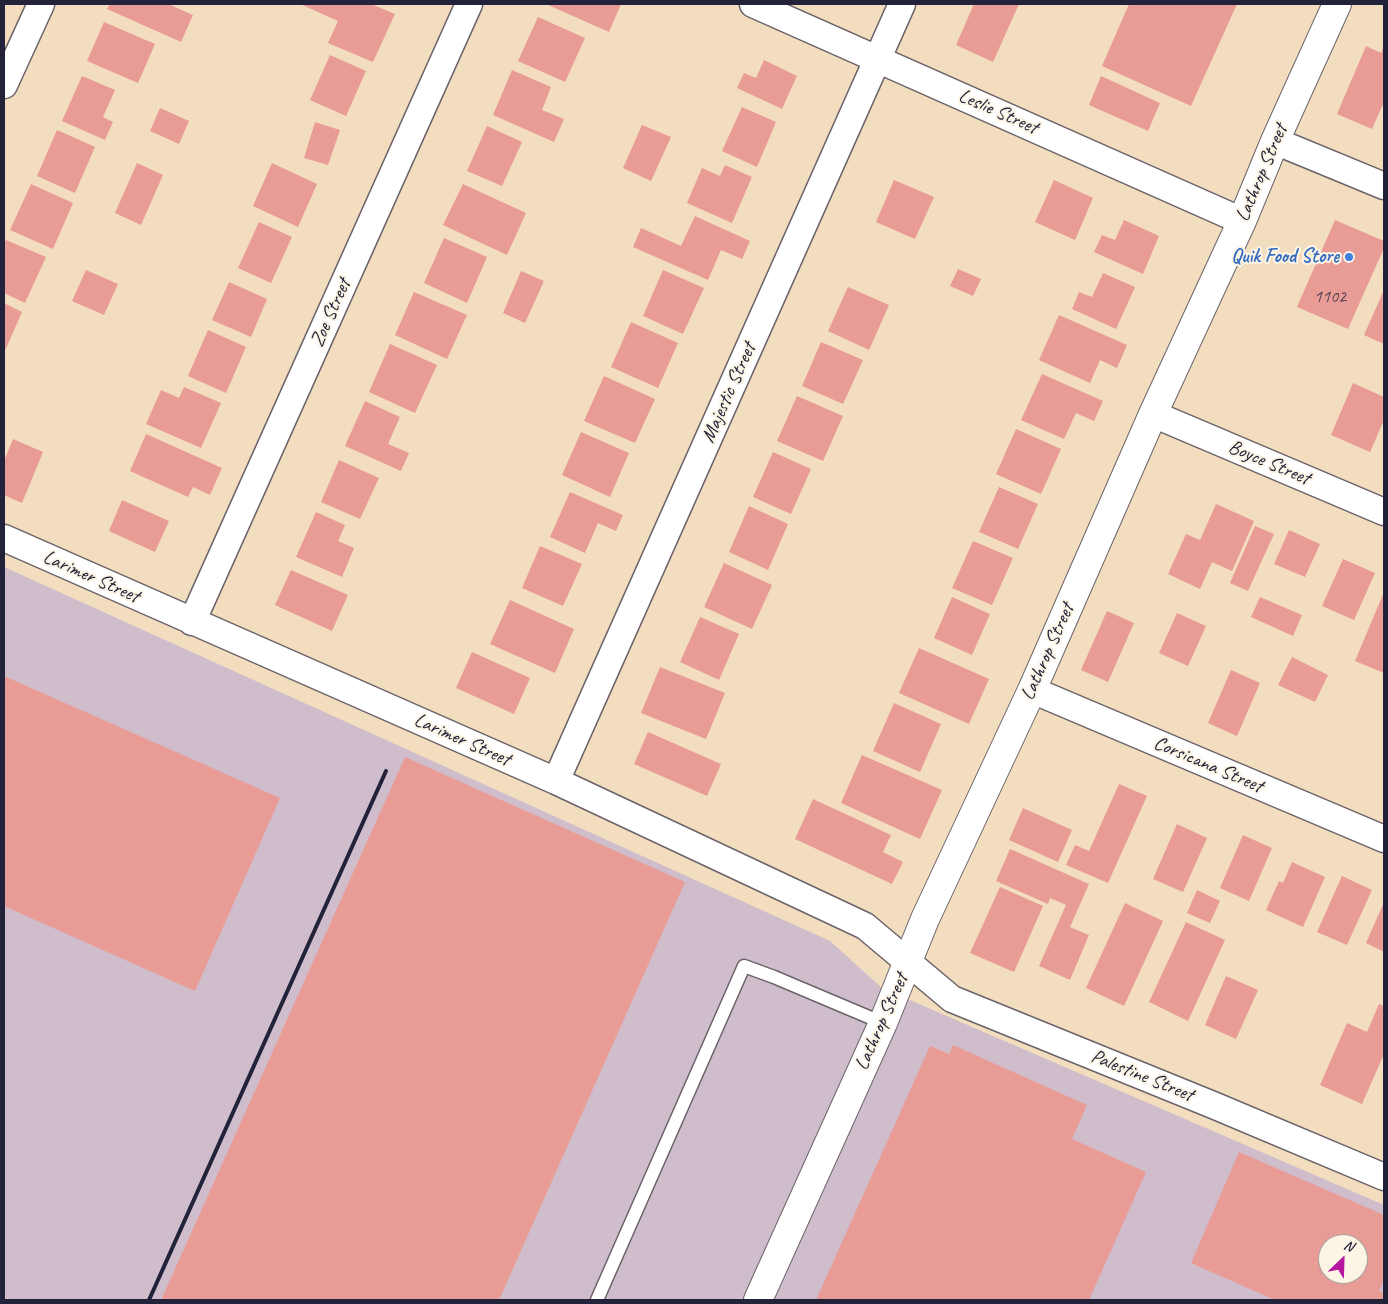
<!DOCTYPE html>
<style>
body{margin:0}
#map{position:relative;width:1388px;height:1304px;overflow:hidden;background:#f3ddbf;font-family:Caveat,sans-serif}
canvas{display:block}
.frame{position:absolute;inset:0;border:5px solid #22223b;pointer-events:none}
.north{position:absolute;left:1318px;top:1234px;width:50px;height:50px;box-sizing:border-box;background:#fcf5e5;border:1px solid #a5a1a1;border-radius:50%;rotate:24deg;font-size:14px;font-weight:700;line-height:20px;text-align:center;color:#22223b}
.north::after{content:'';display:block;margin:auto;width:18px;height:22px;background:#b5179e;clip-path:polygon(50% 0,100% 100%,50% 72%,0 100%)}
</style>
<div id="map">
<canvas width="1388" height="1304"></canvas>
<div class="frame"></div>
<div class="north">N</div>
</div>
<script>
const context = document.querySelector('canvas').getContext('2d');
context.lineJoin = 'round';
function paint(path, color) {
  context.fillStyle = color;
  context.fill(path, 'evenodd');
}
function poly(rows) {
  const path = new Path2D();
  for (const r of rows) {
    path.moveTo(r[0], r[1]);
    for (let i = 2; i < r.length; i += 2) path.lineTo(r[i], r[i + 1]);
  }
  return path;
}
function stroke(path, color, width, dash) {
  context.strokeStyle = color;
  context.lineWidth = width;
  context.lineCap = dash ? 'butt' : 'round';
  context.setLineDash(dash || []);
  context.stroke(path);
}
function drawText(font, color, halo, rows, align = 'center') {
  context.font = font + ' Caveat,sans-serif';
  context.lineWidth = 4;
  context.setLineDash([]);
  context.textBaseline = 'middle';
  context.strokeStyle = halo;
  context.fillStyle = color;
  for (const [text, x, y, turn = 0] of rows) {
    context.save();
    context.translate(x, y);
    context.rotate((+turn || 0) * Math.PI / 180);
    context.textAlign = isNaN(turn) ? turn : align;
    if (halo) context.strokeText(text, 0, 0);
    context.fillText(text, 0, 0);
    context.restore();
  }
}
const industrial = poly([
 [4,567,830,941,882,988,1384,1205,1384,1300,4,1300],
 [1328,1244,1358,1244,1358,1274,1328,1274]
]);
const building = poly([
 [110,4,168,4,193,15,181,42,107,9],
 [300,4,371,4,395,14,373,62,328,43,338,21],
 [546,4,621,4,609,32],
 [974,4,1019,4,993,62,956,45],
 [1129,4,1237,4,1191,106,1102,66],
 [538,17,585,38,565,82,518,61],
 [104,22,155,44,138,83,87,61],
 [1384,45,1384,102,1372,129,1337,114,1366,46,1381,53],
 [330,55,366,71,346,116,310,100],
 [764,60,797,76,782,109,737,88,744,73,756,78],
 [512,70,551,87,542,110,564,119,554,142,493,115],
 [82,76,115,90,103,117,113,122,105,140,62,121],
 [1101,76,1160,103,1148,131,1089,105],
 [742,107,776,122,757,167,722,151],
 [160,108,189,121,179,144,150,131],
 [315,122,340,130,328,165,304,158],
 [642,125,671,137,651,181,623,168],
 [487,126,522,142,502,186,467,171],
 [57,130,95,147,75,193,37,176],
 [137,163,163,175,141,225,115,213],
 [272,163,317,184,298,227,253,206],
 [725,165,752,177,732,223,687,203,702,168,720,176],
 [894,180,934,197,915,239,876,222],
 [1054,180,1093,198,1075,240,1035,222],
 [31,184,73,203,53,249,10,230],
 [463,184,526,213,507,255,443,225],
 [695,216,750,241,742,259,721,250,708,280,633,247,641,228,681,246],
 [1124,220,1159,236,1143,274,1094,252,1102,235,1115,240],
 [1335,220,1384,241,1384,248,1348,329,1297,307],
 [259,222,292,237,271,283,238,268],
 [444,238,487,257,467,303,424,283],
 [6,240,46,257,25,303,4,293,4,245],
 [958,269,981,279,973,296,950,286],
 [86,270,118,284,104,315,72,301],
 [663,270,704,288,683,334,643,316],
 [521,271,544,281,525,323,503,313],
 [1103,273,1135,287,1116,329,1072,309,1079,292,1092,297],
 [229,282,267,299,251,337,212,320],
 [848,287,889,305,869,350,828,331],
 [1384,290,1384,344,1364,335],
 [414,292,467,315,447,359,395,335],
 [4,303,22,312,4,353],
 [1059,315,1127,345,1117,368,1100,360,1090,383,1039,360],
 [631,322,678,343,658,388,611,367],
 [208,330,246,347,226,393,188,376],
 [821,342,863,360,843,404,802,386],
 [390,344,437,365,415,413,369,392],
 [1042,374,1103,401,1094,421,1076,413,1064,439,1021,420],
 [604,376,655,399,635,443,584,421],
 [1353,383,1384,397,1384,420,1370,452,1331,435],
 [184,387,221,403,201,448,146,424,161,390,179,398],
 [797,396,843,416,823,461,777,441],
 [365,401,400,417,388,444,409,453,401,471,345,446],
 [1016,429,1061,449,1041,494,996,474],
 [581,432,629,453,610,497,562,475],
 [146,434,222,468,210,495,193,487,188,497,130,471],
 [13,439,43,452,22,503,4,495,4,461],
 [773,452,811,469,791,514,753,497],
 [339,460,379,478,360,519,321,502],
 [999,487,1038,504,1018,549,979,532],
 [570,492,623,515,616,531,598,523,585,553,550,537],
 [122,500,169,521,155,552,109,531],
 [1216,504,1254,521,1232,571,1212,562,1200,589,1168,574,1186,534,1200,540],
 [749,506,788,524,768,570,729,552],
 [316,512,345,525,338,541,354,548,342,577,296,557],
 [1255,526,1274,534,1248,591,1230,583],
 [1289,530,1320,544,1305,577,1274,564],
 [973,541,1013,558,992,605,952,588],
 [540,546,582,564,563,606,522,588],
 [1343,559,1375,573,1354,620,1322,606],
 [724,563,772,585,752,629,704,607],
 [291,570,348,595,332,631,275,605],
 [1384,592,1384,673,1355,661],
 [952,597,990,614,972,655,934,638],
 [1260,597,1302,615,1293,636,1251,617],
 [510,600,574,629,555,673,490,644],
 [1107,611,1134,623,1108,682,1081,670],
 [1177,613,1206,626,1188,666,1159,653],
 [700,617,739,634,719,680,680,662],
 [919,648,989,679,969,724,899,693],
 [472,652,530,678,514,714,456,688],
 [1292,657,1328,675,1315,702,1278,685],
 [660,667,725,693,706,739,641,713],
 [1231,670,1260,683,1237,736,1208,723],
 [4,676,280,798,195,991,4,906],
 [894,703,941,724,920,772,873,751],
 [648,732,721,764,707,796,634,764],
 [862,755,942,790,920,839,841,803],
 [405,757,685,882,499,1300,161,1300],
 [1119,784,1147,796,1108,883,1066,865,1075,845,1089,851],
 [813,799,891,835,883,852,903,862,892,884,795,839],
 [1023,808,1072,830,1058,862,1009,840],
 [1177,824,1207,838,1183,892,1153,879],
 [1243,835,1272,848,1249,901,1220,888],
 [1010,849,1089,884,1070,927,1089,935,1070,980,1039,966,1066,905,1050,898,1048,904,996,881],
 [1292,862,1325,877,1303,927,1266,910,1279,881,1283,883],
 [1342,876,1372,890,1347,945,1317,932],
 [1000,887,1043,906,1014,972,970,953],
 [1197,890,1220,901,1210,923,1187,913],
 [1384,902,1384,952,1366,943],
 [1125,903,1163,921,1124,1006,1086,988],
 [1186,922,1225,940,1188,1021,1149,1002],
 [1226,976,1258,990,1236,1039,1205,1025],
 [1379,1004,1384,1006,1384,1054,1362,1104,1320,1085,1347,1023,1367,1032],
 [953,1045,1087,1105,1072,1139,1146,1172,1089,1300,816,1300,930,1046,949,1054],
 [1239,1152,1384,1215,1384,1279,1379,1291,1384,1293,1384,1300,1275,1300,1191,1263],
 [1328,1244,1358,1244,1358,1274,1328,1274]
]);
const lane = poly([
 [597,1300,744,966,774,977,883,1023]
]);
const street = poly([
 [753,4,1242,221],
 [4,85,41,4],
 [1275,141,1384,186],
 [1153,414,1384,512],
 [4,538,556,781,865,926,952,999,1213,1105,1384,1177],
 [192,622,469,4],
 [1032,690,1384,839],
 [556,781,902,4]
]);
const secondary = poly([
 [758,1300,883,1023,925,919,1032,690,1153,414,1242,221,1275,141,1337,4]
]);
const rail = poly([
 [149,1300,386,771]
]);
const markers = [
 [1349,257,5,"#3f7fe0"]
];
const numberNames = [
 ["1102",1330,297]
];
const streetNames = [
 ["Leslie Street",998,112,24],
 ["Lathrop Street",1262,173,-67],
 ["Zoe Street",331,313,-66],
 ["Majestic Street",729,393,-66],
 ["Boyce Street",1269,463,23],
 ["Larimer Street",91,577,24],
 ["Lathrop Street",1048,652,-66],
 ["Larimer Street",462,740,24],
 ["Corsicana Street",1208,765,23],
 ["Lathrop Street",882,1022,-66],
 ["Palestine Street",1142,1076,22]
];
const shopNames = [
 ["Quik Food Store",1339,257]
];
paint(industrial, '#d0bdcc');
paint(building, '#e99b96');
stroke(lane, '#6b6369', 15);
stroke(street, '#6b6369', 29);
stroke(secondary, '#6b6369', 30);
stroke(lane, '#fff', 12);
stroke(street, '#fff', 26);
stroke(secondary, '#fff', 28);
stroke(rail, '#22223b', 4);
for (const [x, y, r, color] of markers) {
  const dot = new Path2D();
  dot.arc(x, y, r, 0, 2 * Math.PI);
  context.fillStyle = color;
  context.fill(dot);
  stroke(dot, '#fcf5e5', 2);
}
drawText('18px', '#544052', null, numberNames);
drawText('20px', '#22223b', '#fcf5e5', streetNames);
drawText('bold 20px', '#366cbe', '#fcf5e5', shopNames, 'right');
</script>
